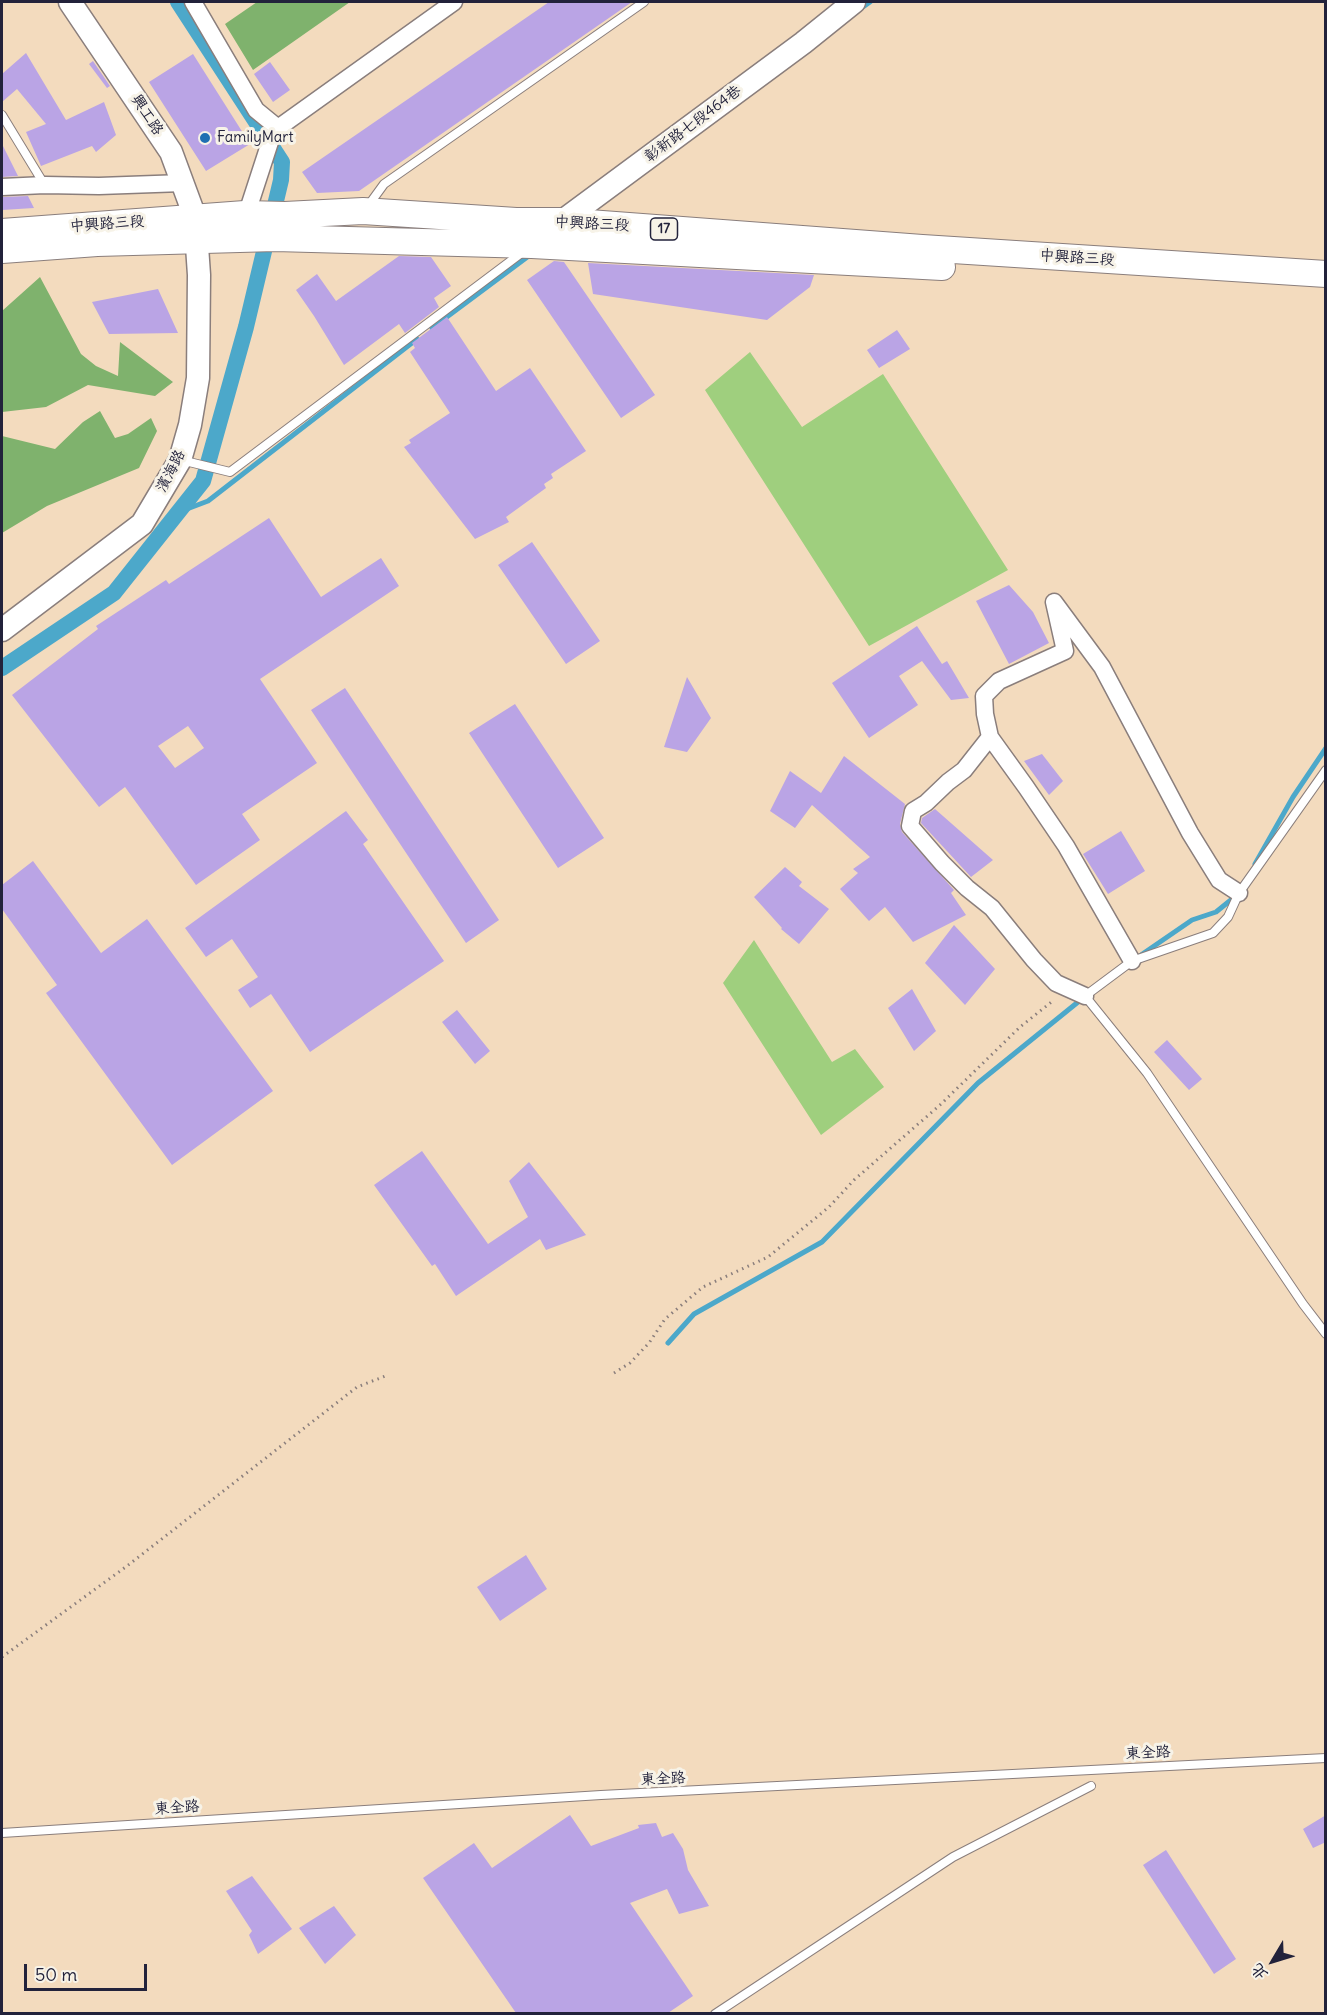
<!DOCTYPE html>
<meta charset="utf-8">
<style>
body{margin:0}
#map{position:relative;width:1327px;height:2015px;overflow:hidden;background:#f3dbbe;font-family:Delius,"LXGW WenKai TC",sans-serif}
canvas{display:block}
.frame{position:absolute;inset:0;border:3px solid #22223b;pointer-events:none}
.north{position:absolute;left:1243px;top:1931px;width:60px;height:60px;-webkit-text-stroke:4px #f7f3e8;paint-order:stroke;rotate:232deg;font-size:16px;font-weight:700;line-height:24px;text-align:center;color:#22223b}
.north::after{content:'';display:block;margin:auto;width:21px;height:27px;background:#22223b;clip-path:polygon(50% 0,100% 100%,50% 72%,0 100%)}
.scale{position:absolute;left:24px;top:1964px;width:123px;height:27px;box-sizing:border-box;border:3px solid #22223b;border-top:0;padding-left:8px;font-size:18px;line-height:21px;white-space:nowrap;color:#22223b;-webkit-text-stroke:4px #f7f3e8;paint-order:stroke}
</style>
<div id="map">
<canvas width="1327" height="2015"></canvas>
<div class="frame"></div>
<div class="north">北</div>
<div class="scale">50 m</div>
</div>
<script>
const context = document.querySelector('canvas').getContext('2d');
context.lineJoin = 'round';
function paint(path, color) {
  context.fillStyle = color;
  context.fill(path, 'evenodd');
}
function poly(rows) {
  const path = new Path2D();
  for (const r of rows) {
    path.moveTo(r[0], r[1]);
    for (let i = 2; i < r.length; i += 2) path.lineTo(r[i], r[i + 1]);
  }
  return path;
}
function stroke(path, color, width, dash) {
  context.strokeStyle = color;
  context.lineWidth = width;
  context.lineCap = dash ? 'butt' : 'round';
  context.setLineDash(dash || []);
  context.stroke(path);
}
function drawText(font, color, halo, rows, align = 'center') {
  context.font = font + ' Delius,"LXGW WenKai TC",sans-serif';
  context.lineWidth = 6;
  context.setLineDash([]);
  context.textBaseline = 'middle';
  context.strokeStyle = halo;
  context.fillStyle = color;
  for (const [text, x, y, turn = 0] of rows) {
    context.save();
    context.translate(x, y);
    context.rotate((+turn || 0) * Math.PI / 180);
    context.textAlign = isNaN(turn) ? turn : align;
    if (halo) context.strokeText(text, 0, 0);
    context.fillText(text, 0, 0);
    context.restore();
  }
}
const green = poly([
 [750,352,802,427,883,374,1008,570,869,646,705,390],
 [754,940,832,1062,855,1049,884,1087,821,1135,723,983]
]);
const forest = poly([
 [257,2,350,2,253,70,225,24],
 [40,277,81,354,96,366,118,376,120,342,173,382,155,396,88,385,46,407,2,412,2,311],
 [100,411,115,438,128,434,151,418,157,431,139,468,47,506,2,533,2,436,55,449,83,422]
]);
const stream = poly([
 [860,9,870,2],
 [432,328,530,255],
 [179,512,208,501,417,339],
 [1255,864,1293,797,1326,748],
 [1141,955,1192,920,1216,912,1237,895],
 [668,1343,694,1314,822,1242,978,1083,1083,998]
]);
const canal = poly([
 [2,668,114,593,203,481,246,327,281,180,282,162,178,2]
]);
const building = poly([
 [549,2,632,2,359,191,317,193,302,172],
 [26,53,66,120,104,102,116,135,96,152,92,146,41,166,26,132,46,124,17,89,2,102,2,74],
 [193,54,250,144,206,171,149,82],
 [93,61,110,86,107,88,89,64],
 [270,62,290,90,273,102,254,74],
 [2,144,18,176,2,177],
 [28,196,34,208,2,210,2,197],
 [399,256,431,257,451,286,434,298,439,307,405,333,399,324,344,365,314,316,296,290,317,274,336,301],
 [554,261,564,262,655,395,621,418,527,280],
 [588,263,814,275,810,287,767,320,593,294],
 [158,289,178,333,109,334,92,302],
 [447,317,496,391,530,368,586,451,551,474,553,478,544,484,546,488,506,517,509,522,475,539,404,447,411,443,409,440,450,413,410,352,415,348,412,343],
 [897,330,910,349,879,368,867,350],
 [269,518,321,597,381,558,399,586,260,679,317,763,242,814,260,840,196,885,125,787,99,807,12,695,98,629,96,626,166,580,169,584],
 [188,726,204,748,175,768,158,746],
 [532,542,600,641,566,664,498,565],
 [1009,585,1033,612,1049,643,1009,664,976,601],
 [917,626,942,664,947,661,969,698,951,700,922,661,899,676,918,705,869,738,832,683],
 [687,677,711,718,687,752,664,747],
 [345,688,499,920,466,943,311,710],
 [515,704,604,838,558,868,469,733],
 [1042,754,1063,781,1049,795,1024,761],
 [844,756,905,804,900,824,902,832,954,890,951,893,966,915,913,942,885,907,869,921,840,889,858,873,853,869,870,857,812,805,795,828,770,811,790,771,821,793],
 [935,809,993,860,971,877,921,823,922,818],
 [346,811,368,840,363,844,444,961,310,1052,271,994,250,1008,238,990,258,977,232,939,206,957,185,928],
 [1121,831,1145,871,1108,894,1083,854],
 [33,861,101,953,147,919,273,1091,172,1165,46,993,57,985,2,909,2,885],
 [785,867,802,882,799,886,829,909,799,944,781,929,782,928,754,897],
 [954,925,995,969,965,1005,925,963],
 [912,989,936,1031,914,1051,888,1008],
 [457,1010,490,1051,475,1064,442,1022],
 [1167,1040,1202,1079,1189,1090,1154,1052],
 [422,1151,488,1244,528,1217,509,1181,529,1162,586,1235,546,1250,540,1239,456,1296,435,1264,432,1266,374,1185],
 [526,1555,547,1589,500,1621,477,1587],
 [570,1815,591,1846,639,1828,638,1825,656,1823,662,1837,673,1833,683,1849,688,1870,709,1906,679,1914,667,1889,630,1903,693,1996,668,2013,516,2013,423,1878,474,1843,492,1868],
 [1326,1815,1326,1842,1313,1848,1303,1829],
 [1166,1850,1236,1959,1214,1974,1143,1865],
 [252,1876,292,1929,258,1954,249,1935,252,1931,226,1891],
 [334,1906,356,1935,325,1964,299,1928]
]);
const path = poly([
 [614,1373,630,1363,649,1343,665,1319,703,1287,768,1257,829,1207,854,1180,940,1105,1020,1027,1054,1000],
 [2,1657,127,1566,357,1387,388,1375]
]);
const lane = poly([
 [2,115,44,184],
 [368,206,384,184,644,2],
 [181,460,230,472,524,251],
 [1326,770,1239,893,1228,917,1213,933,1132,961,1085,996,1147,1073,1303,1304,1326,1334],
 [2,1833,601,1795,1326,1758],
 [715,2014,953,1857,1091,1786]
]);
const street = poly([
 [193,2,256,110,278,128],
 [2,187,45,185,99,186,183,183],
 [244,222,271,139,278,128,454,2],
 [990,737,1026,787,1066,846,1132,961],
 [1085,996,1056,983,1034,960,992,908,967,888,942,863,910,826,913,811,926,803,948,782,964,770,990,737,985,714,984,696,999,681,1065,651,1054,602,1102,667,1190,833,1219,880,1239,893]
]);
const secondary = poly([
 [553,228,803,43,854,2],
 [2,630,142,524,180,460,190,425,198,378,199,275,195,217,171,152,70,2]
]);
const primary = poly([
 [2,232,245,214,285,215,363,211,516,221,562,221,922,248,1326,274],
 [2,250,97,243,275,238,532,245,942,267]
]);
const markers = [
 [205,138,6,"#1f6fb2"]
];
const shields = [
 [664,229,27]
];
const shieldNames = [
 ["17",664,229]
];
const streetNames = [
 ["興工路",147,115,57],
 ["彰新路七段464巷",693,124,-37],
 ["中興路三段",107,224,-4],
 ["中興路三段",592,224,3],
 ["中興路三段",1077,258,4],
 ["濱海路",171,471,-63],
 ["東全路",1148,1753,-3],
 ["東全路",663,1779,-3],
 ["東全路",177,1808,-4]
];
const poiNames = [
 ["FamilyMart",217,138]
];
paint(green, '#9fcf7e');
paint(forest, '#7fb26d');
stroke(stream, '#4ca8ca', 5);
stroke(canal, '#4ca8ca', 16);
paint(building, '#baa4e5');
stroke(lane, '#8a7e7c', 10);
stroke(street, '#8a7e7c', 19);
stroke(secondary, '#8a7e7c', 25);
stroke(primary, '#8a7e7c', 28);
stroke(path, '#8a7e7c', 3, [1.5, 4.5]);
stroke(lane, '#fff', 8);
stroke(street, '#fff', 16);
stroke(secondary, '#fff', 22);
stroke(primary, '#fff', 26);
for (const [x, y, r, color] of markers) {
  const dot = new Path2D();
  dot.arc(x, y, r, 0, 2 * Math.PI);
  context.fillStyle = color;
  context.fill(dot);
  stroke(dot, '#f7f3e8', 2);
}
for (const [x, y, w] of shields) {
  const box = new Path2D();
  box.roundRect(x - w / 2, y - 11, w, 22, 4.5);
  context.fillStyle = '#f7f3e8';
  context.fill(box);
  stroke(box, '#22223b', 1.5);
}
drawText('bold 14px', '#22223b', null, shieldNames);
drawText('15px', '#22223b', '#f7f3e8', streetNames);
drawText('15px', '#22223b', '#f7f3e8', poiNames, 'left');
</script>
